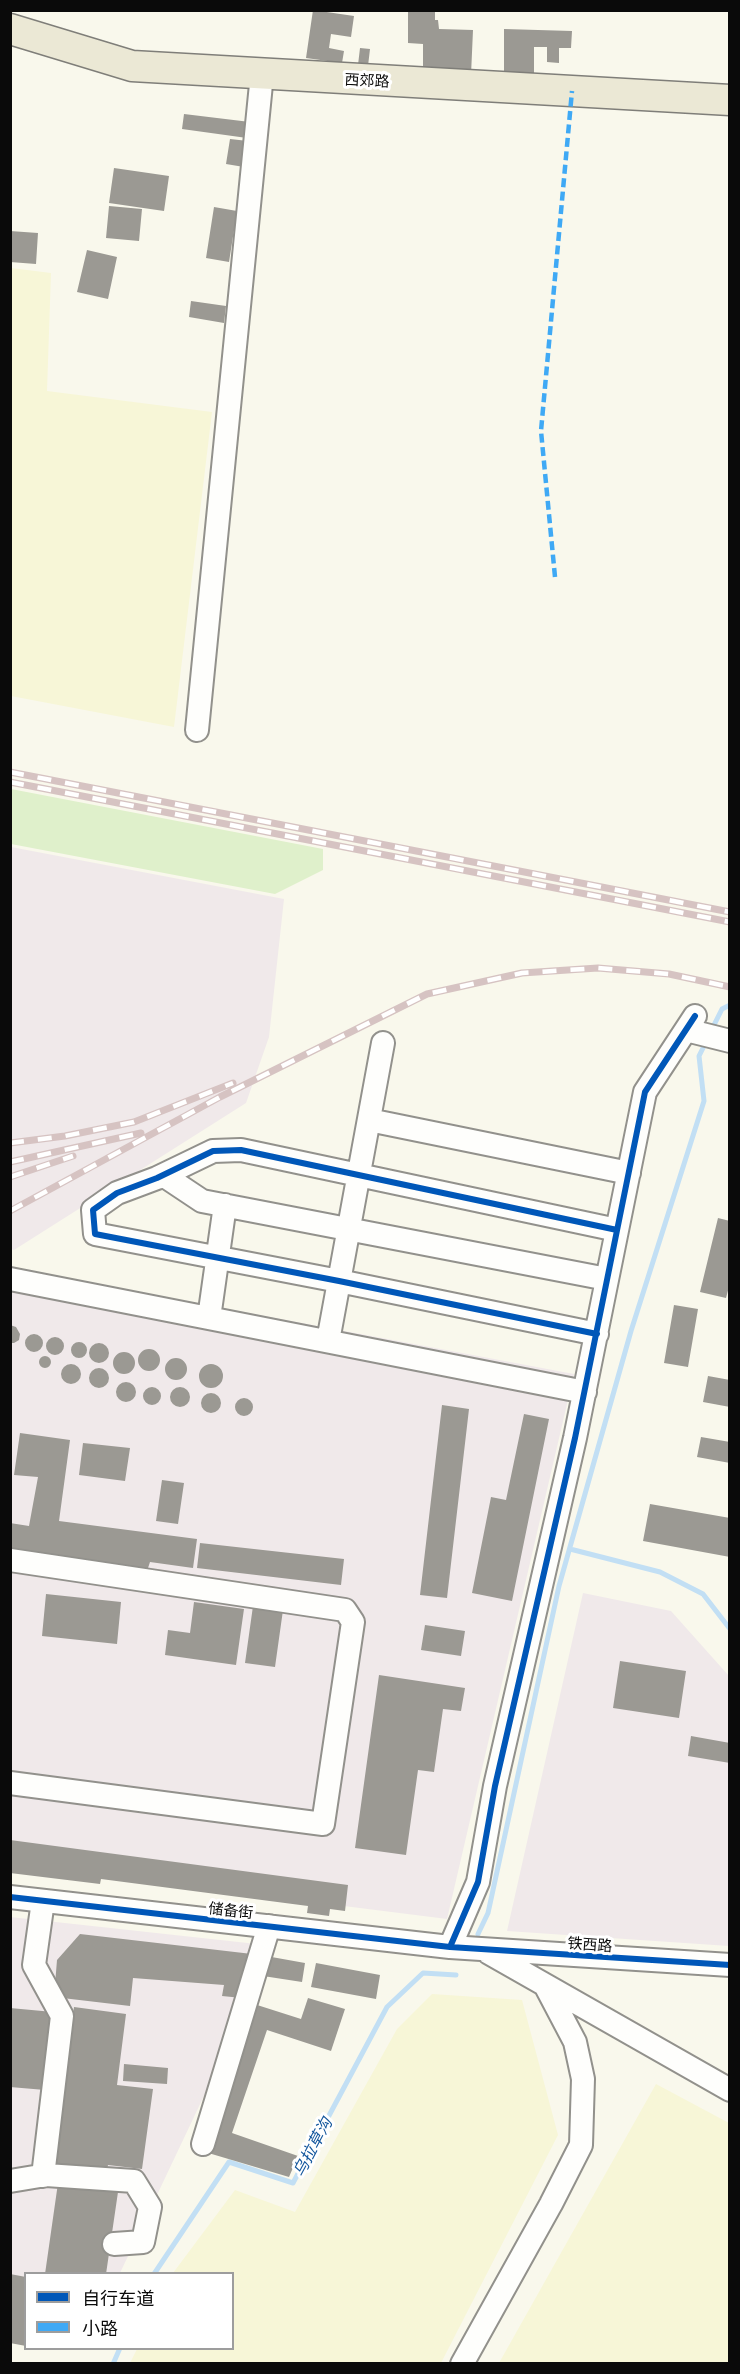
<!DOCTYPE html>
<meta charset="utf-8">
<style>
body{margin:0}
#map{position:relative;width:740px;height:2374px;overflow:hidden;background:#f9f8ec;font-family:Georgia,"Noto Sans SC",serif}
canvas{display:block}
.frame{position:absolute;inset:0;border:12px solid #0a0a0a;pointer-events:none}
.legend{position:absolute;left:24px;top:2272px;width:210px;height:78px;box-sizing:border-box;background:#fff;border:2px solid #9d9d9d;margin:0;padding:8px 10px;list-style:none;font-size:18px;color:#0a0a0a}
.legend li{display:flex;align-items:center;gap:12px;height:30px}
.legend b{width:30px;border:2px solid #9d9d9d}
</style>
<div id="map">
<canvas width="740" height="2374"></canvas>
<div class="frame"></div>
<ul class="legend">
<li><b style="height:8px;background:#0057b8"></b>自行车道</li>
<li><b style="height:8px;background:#3fa9f5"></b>小路</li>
</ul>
</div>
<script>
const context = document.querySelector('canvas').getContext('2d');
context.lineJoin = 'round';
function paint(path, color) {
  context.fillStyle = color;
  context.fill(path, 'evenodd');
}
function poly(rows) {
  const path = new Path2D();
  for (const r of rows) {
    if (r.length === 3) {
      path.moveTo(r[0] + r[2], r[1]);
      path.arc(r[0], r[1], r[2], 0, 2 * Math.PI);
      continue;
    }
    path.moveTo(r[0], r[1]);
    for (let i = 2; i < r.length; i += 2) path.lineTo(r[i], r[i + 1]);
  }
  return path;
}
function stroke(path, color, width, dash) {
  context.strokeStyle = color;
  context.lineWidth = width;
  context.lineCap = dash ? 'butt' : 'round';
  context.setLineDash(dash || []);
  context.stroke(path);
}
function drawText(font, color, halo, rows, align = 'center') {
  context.font = font + ' Georgia,"Noto Sans SC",serif';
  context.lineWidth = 6;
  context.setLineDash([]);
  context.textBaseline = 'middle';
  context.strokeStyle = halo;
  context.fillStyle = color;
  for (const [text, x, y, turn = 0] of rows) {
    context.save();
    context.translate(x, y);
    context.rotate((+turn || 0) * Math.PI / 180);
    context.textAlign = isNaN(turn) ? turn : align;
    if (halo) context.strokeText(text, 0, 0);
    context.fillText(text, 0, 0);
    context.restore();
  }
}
const industrial = poly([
 [11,847,284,899,269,1037,246,1103,14,1250,11,1249],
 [10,1276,222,1308,574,1374,447,1919,11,1864],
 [583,1593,671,1611,729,1676,729,1946,507,1931],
 [10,1917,275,1946,120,2273,26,2274,25,2316,10,2313]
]);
const farmland = poly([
 [11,268,51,273,47,391,212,412,174,727,11,696],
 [432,1994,522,2000,558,2135,441,2363,130,2363,137,2349,232,2348,232,2274,173,2273,235,2190,295,2212,397,2029],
 [656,2084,729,2123,729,2363,499,2363]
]);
const green = poly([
 [11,789,323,849,323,870,275,894,11,844]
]);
const stream = poly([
 [711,1031,722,1009,730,1005],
 [570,1549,660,1572,703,1594,730,1629],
 [478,1934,488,1913,559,1586,631,1331,704,1101,699,1056,706,1042],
 [154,2274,229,2162,293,2183,387,2007,423,1973,456,1975],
 [113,2364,120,2348]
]);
const building = poly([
 [313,10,354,16,351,37,331,34,329,48,344,51,342,63,306,58],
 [408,10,435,10,435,20,438,20,439,29,473,30,471,75,423,74,423,44,408,43],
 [504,29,572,31,571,48,559,48,559,63,547,62,547,47,534,47,534,76,504,75],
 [360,48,370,49,368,66,358,65],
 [184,114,250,122,247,138,182,129],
 [230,139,248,141,244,167,226,164],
 [114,168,169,176,164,211,109,203],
 [109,206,142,209,139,241,106,238],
 [214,207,237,211,229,262,206,258],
 [10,231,38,233,36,264,10,262],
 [87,250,117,257,108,299,77,292],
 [191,301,226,306,224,323,189,317],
 [718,1218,730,1221,730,1283,726,1298,700,1292],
 [674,1305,698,1309,688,1367,664,1363],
 [10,1325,16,1327,20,1334,19,1340,14,1343,10,1343],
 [34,1343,9],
 [55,1346,9],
 [79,1350,8],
 [99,1353,10],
 [149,1360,11],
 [124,1363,11],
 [45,1362,6],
 [176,1369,11],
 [71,1374,10],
 [211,1376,12],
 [99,1378,10],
 [708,1376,730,1380,730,1407,703,1402],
 [126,1392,10],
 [152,1396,9],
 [180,1397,10],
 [211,1403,10],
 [244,1407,9],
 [442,1405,469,1409,447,1598,420,1595],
 [524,1414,549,1419,512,1601,472,1593,491,1497,506,1500],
 [20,1433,70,1440,59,1521,197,1539,193,1568,150,1562,147,1571,10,1553,10,1523,29,1526,38,1477,14,1475],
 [701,1437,730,1442,730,1463,697,1457],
 [83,1443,130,1448,125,1481,79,1475],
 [162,1480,184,1483,178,1524,156,1521],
 [650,1504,730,1518,730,1557,643,1541],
 [200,1543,344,1559,341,1585,197,1568],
 [46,1594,121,1602,117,1644,42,1636],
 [194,1602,244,1609,236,1665,165,1655,168,1630,190,1633],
 [253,1606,283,1610,275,1667,245,1663],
 [425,1625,465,1631,461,1656,421,1650],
 [620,1661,686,1671,679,1718,613,1708],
 [379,1675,465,1688,461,1711,443,1709,434,1772,418,1770,406,1855,355,1848],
 [691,1736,730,1743,730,1763,688,1756],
 [10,1840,348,1885,345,1911,330,1909,329,1916,307,1913,308,1906,101,1879,100,1884,10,1873],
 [80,1934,252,1954,242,1998,222,1996,224,1985,133,1978,130,2006,54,1997,57,1960],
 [266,1956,305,1963,302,1982,263,1976],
 [316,1963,380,1975,376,1999,311,1987],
 [308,1998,345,2009,331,2051,267,2030,232,2133,298,2156,289,2177,205,2152,254,2004,301,2019],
 [74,2007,126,2014,117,2085,153,2089,142,2169,108,2165,107,2169,55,2163],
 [10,2008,53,2012,45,2090,10,2087],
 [124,2064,168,2068,167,2084,123,2081],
 [58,2183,118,2192,106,2274,45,2274],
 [10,2274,26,2277,26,2346,10,2343]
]);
const minor = poly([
 [197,730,262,74],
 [686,1030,730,1041],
 [369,1120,629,1173],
 [163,1175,202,1201,607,1279],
 [10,1279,585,1392],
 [209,1318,225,1205],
 [597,1334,339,1281,95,1234,93,1210,117,1193,157,1178,213,1151,241,1150,617,1230],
 [328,1341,383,1043],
 [10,1560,345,1610,353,1622,323,1824,10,1783],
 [10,1897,450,1947,730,1965],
 [43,1901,34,1965,62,2016,43,2176],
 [450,1947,478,1882,495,1786,575,1438,645,1092,695,1016],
 [489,1953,730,2090],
 [203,2144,269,1926],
 [10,2181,46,2175,134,2181,150,2207,143,2242,114,2244],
 [462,2364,551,2204,581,2145,583,2079,575,2042,545,1985]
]);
const major = poly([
 [10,29,132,66,730,100]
]);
const rail = poly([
 [10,772,730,912],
 [10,782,730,922],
 [10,1143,65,1136,134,1122,233,1083],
 [10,1162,141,1133],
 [10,1177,73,1156],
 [10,1211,220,1097,427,994,522,973,598,968,669,974,730,987]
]);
const quiet = poly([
 [555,577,541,431,572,91]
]);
const cycleway = poly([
 [597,1334,339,1281,95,1234,93,1210,117,1193,157,1178,213,1151,241,1150,617,1230],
 [10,1897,450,1947,730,1965],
 [450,1947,478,1882,495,1786,575,1438,645,1092,695,1016]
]);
const streetNames = [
 ["西郊路",367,80,3],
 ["储备街",231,1910,6],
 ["铁西路",590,1944,4]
];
const waterNames = [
 ["乌拉草沟",312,2147,-62]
];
paint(industrial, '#f0e9ea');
paint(farmland, '#f7f6d7');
paint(green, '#dff0cb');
stroke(stream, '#c2dff4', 5);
paint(building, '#9b9993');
stroke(minor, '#92918c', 26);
stroke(major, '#7f7e79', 33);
stroke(minor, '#fefefc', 22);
stroke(major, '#ebe8d5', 30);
stroke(rail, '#d6c3c2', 7);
stroke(rail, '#fff', 4.5, [14]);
stroke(quiet, '#3fa9f5', 4.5, [9, 4.5]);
stroke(cycleway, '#0057b8', 6);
drawText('15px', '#0a0a0a', '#fff', streetNames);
drawText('italic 16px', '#12559c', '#fff', waterNames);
</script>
